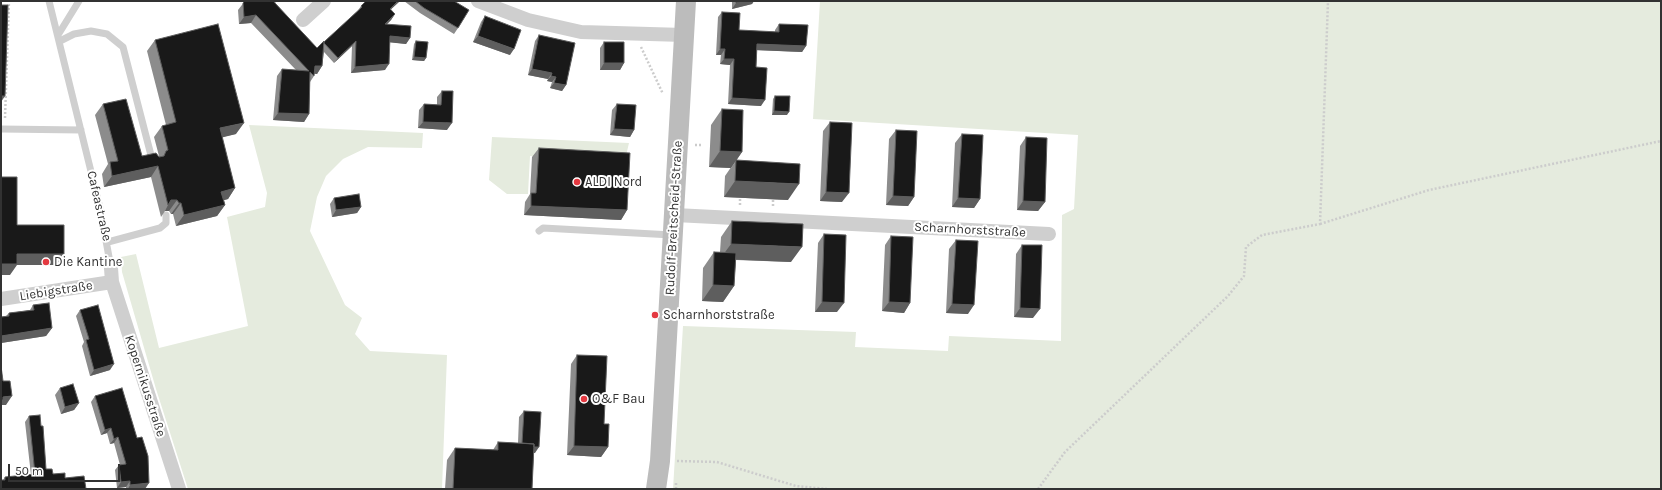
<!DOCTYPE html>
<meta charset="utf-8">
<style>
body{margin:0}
#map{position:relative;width:1662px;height:490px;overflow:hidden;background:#fff;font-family:Karla,sans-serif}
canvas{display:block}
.frame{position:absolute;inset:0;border:2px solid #323232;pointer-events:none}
.scale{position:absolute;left:8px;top:464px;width:112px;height:18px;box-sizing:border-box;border:2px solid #323232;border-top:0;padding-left:5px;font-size:12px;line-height:14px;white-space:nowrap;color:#323232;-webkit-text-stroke:3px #fff;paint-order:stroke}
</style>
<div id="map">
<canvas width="1662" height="490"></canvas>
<div class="frame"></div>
<div class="scale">50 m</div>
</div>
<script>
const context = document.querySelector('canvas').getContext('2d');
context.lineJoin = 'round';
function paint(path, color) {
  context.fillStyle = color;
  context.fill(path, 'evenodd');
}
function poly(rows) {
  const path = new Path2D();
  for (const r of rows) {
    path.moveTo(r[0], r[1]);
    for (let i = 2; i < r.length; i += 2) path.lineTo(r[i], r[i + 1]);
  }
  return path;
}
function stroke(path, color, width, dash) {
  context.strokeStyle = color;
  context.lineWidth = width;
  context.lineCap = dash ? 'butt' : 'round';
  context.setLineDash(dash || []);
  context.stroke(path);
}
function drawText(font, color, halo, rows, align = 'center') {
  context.font = font + ' Karla,sans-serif';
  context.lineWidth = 4;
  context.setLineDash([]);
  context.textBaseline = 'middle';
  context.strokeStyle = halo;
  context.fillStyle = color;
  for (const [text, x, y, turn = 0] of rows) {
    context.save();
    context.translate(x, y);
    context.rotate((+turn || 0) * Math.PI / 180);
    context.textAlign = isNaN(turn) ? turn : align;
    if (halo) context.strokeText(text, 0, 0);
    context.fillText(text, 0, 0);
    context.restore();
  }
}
const green = poly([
 [820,1,1661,1,1661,489,673,489,683,326,856,332,855,347,948,351,949,336,1061,341,1062,215,1074,209,1078,135,813,119],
 [249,125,423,133,422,148,368,147,343,159,326,176,317,197,310,231,345,305,362,318,355,334,370,351,447,355,442,489,188,489,156,389,122,272,121,257,136,254,159,348,248,326,227,217,265,207,267,193],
 [492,137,629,143,625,160,530,156,528,194,507,194,489,180]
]);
const path = poly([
 [641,47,663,94],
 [5,118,9,1],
 [695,145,702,145],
 [740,205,740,198],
 [773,206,773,199],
 [1320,224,1429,190,1661,141],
 [677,461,717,462,796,486,827,489],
 [676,489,676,482],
 [1038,489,1065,452,1228,296,1244,276,1246,247,1262,235,1320,224,1328,1]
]);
const lane = poly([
 [49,1,100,208,111,268],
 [58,35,79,1],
 [60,41,74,34,91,31,107,34,123,47,153,163],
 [1,129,81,130],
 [539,231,543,228,672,235],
 [108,242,160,228,166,223,166,215]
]);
const street = poly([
 [478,1,528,20,581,32,684,35],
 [303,20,324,1],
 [675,215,1049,234],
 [111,268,112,282,179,489],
 [1,299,112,282]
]);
const secondary = poly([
 [656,489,660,461,686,1]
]);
const wall = poly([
 [245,1,277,1,275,3,317,48,357,12,361,6,366,1,400,1,391,9,395,14,391,20,386,25,410,38,406,44,390,42,385,70,351,73,352,46,334,63,324,52,322,66,317,74,314,74,314,76,310,82,309,114,304,122,273,120,277,76,282,69,296,70,251,23,239,24,238,10],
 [404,1,454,1,458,28,454,34,420,13],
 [732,1,754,1,752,4,732,9],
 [722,12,739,30,775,32,775,30,779,24,806,46,802,52,757,50,756,67,761,106,728,104,730,65,720,64,721,55,716,55,718,17],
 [485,16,510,55,473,42,481,22],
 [539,35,566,85,562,91,550,88,552,82,547,81,548,79,528,75,535,41],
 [155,40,236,134,222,137,235,188,228,199,224,200,225,205,217,216,176,226,173,214,171,214,169,211,165,211,161,217,151,177,104,187,102,174,108,164,95,115,103,104,142,156,159,156,154,137,162,126,166,125,147,51],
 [416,41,426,58,424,61,412,60,414,44],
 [604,42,624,63,620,70,600,70,600,48],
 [442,91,447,130,418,128,419,110,424,104,437,105,437,97],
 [775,96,787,115,772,115,773,99],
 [617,104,634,130,630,137,610,135,612,110],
 [722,109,742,152,731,168,709,167,711,125],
 [830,122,842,202,820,201,823,131],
 [896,130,914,197,908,206,886,205,889,139],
 [962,134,980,199,974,208,952,207,955,143],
 [1026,137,1045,202,1038,211,1017,210,1020,146],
 [539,148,627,210,621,220,524,215,525,202,530,194,532,157],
 [736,160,788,200,724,197,725,176],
 [334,198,361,207,357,213,332,217,330,204],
 [732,221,791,262,736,260,734,286,723,302,702,301,703,268,714,252,720,252,721,237],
 [824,234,837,312,815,312,818,243],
 [891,236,910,303,904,313,882,311,885,245],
 [956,240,968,314,946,313,949,249],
 [1022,245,1033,318,1014,317,1016,254],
 [33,305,52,328,46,336,1,343,1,317,6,316,9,313,30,310],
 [80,310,110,370,90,376,82,346,84,342,76,316],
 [577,355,604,424,608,447,601,457,567,455,571,364],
 [60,388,79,403,74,410,61,414,55,395],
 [95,396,145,489,126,489,126,487,117,488,115,470,119,465,120,465,114,443,110,444,107,433,101,435,91,402],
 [524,411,535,453,534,453,532,489,445,489,447,460,455,448,493,450,498,442,518,443,519,417],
 [29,416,46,469,53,474,65,478,3,480,5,477,31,475,25,422]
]);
const shadedWall = poly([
 [398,1,400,1,386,14,390,9],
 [743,1,754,1,752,4,732,9,736,3],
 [395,14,391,20,381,30,385,24],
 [256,15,251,23,239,24,244,17],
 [390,36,410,38,406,44,386,42],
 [478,36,514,49,510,55,473,42],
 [356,41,352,46,334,63,338,58],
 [757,44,806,46,802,52,753,50],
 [720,49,725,49,721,55,716,55],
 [414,57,426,58,424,61,412,60],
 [724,59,734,59,730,65,720,64],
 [604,63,624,63,620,70,600,70],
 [389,64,385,70,351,73,355,67],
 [315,66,322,66,317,74,312,73],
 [532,69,552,73,548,79,528,75],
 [551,76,556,77,552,82,547,81],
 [554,83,566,85,562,91,550,88],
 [1,96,5,96,1,102],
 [732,98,765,100,761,106,728,104],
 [774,111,789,112,787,115,772,115],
 [278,113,309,114,304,122,273,120],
 [423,122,452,123,447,130,418,128],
 [244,123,236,134,212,140,220,128],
 [614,129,634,130,630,137,610,135],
 [720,151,742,152,731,168,709,167],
 [158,166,151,177,104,187,112,176],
 [735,181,799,184,788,200,724,197],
 [235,188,228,199,214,203,221,192],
 [826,192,849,193,842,202,820,201],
 [893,196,914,197,908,206,886,205],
 [958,198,980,199,974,208,952,207],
 [171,200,177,200,169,211,165,211,168,205],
 [1023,201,1045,202,1038,211,1017,210],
 [179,203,181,203,173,214,171,214],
 [225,205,217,216,176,226,184,215],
 [531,206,627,210,621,220,524,215],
 [361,207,357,213,332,217,336,210],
 [731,244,802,247,791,262,720,259],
 [17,254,64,254,57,265,17,265,10,275,1,275,1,264],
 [713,285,734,286,723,302,702,301],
 [822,302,844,303,837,312,815,312],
 [889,302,910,303,904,313,882,311],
 [952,304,974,305,968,314,946,313],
 [1020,308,1040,309,1033,318,1014,317],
 [52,328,46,336,1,343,1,336],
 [114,364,110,370,90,376,94,370],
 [12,396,6,405,1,405,1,400,3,397],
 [79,403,74,410,61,414,65,407],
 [111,428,107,433,101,435,105,430],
 [118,437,114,443,110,444,114,439],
 [522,446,539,447,535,453,517,452],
 [574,446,608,447,601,457,567,455],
 [130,481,126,487,117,488,121,482],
 [149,483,145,489,128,489,130,485]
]);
const building = poly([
 [245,1,275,1,274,2,317,48,324,41,322,66,315,66,314,76,310,72,309,114,278,113,282,69,309,71,256,15,244,17,243,3,245,1],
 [366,1,398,1,390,9,395,14,385,24,411,26,410,38,390,36,389,64,355,67,356,41,338,58,324,43,324,42,362,7,361,6,366,1],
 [415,1,454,1,469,10,458,28,424,8,415,1],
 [736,1,743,1,736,3,736,1],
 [1,5,8,5,5,96,1,96,1,5],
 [722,12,740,13,739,30,779,32,779,24,808,25,806,46,757,44,756,67,767,68,765,100,732,98,734,59,724,59,725,49,720,49,722,12],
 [485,16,521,30,514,49,478,36,485,16],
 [218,24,244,123,220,128,235,188,221,192,225,205,184,215,181,203,179,203,177,200,171,200,168,205,158,166,112,176,110,162,118,161,103,104,126,99,142,156,156,153,159,157,164,156,166,151,168,150,162,126,176,122,155,40,218,24],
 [539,35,575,43,566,85,554,83,556,77,551,76,552,73,532,69,539,35],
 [416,41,428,42,426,58,414,57,416,41],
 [604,42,624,42,624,63,604,63,604,42],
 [442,91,453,91,452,123,423,122,424,104,441,105,442,91],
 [775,96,790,96,789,112,774,111,775,96],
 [617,104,636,105,634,130,614,129,617,104],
 [722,109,743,110,742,152,720,151,722,109],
 [830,122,852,123,849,193,826,192,830,122],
 [896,130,917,131,914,197,893,196,896,130],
 [962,134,983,135,980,199,958,198,962,134],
 [1026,137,1047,138,1045,202,1023,201,1026,137],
 [539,148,630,153,627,210,531,206,531,193,536,193,539,148],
 [736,160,800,164,799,184,735,181,736,160],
 [1,177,17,177,17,225,64,225,64,254,17,254,17,264,1,264,1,177],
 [359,194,361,207,336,210,334,198,359,194],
 [732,221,803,224,802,247,731,244,732,221],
 [824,234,846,235,844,303,822,302,824,234],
 [891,236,913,237,910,303,889,302,891,236],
 [956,240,978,241,974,305,952,304,956,240],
 [1022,245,1042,245,1040,309,1020,308,1022,245],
 [714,252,736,253,734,286,713,285,714,252],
 [49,303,52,328,1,336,1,317,9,316,9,313,34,310,33,305,49,303],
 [98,305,114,364,94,370,86,340,89,339,80,310,98,305],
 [577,355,607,356,604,424,609,424,608,447,574,446,577,355],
 [1,366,3,381,10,381,12,396,3,397,3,400,1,400,1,366],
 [73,384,79,403,65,407,60,388,73,384],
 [122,388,137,438,142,437,148,456,149,483,130,485,130,481,121,482,119,465,126,464,118,437,114,439,111,428,105,430,95,396,122,388],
 [524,411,541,412,539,447,534,447,534,444,522,443,524,411],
 [40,415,41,426,43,426,46,469,52,469,53,474,65,473,65,478,84,476,86,489,1,489,1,480,5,480,5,477,35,474,29,416,40,415],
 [498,442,534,444,532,489,453,489,455,448,498,450,498,442]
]);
const markers = [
 [577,182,4,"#e43941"],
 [46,262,4,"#e43941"],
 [655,315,4,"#e43941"],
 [584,399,4,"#e43941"]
];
const poiNames = [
 ["ALDI Nord",585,182],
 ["Die Kantine",54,262],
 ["Scharnhorststraße",663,315],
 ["O&F Bau",592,399]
];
const streetNames = [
 ["Cafeastraße",99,206,77],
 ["Rudolf-Breitscheid-Straße",674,218,-87],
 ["Scharnhorststraße",970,230,3],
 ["Liebigstraße",56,291,-9],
 ["Kopernikusstraße",145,386,72]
];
paint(green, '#e5ebde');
stroke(path, '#ccc', 2.5, [2, 2]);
stroke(lane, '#cfcfcf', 7);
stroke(street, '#cfcfcf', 14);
stroke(secondary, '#bcbcbc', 20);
paint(wall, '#8c8c8c');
paint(shadedWall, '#5e5e5e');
paint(building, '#191919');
stroke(building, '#5e5e5e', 1);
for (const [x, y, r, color] of markers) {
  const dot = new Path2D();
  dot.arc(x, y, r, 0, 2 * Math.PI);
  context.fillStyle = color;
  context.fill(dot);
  stroke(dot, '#fff', 1.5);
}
drawText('13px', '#323232', '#fff', poiNames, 'left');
drawText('13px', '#323232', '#fff', streetNames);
</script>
